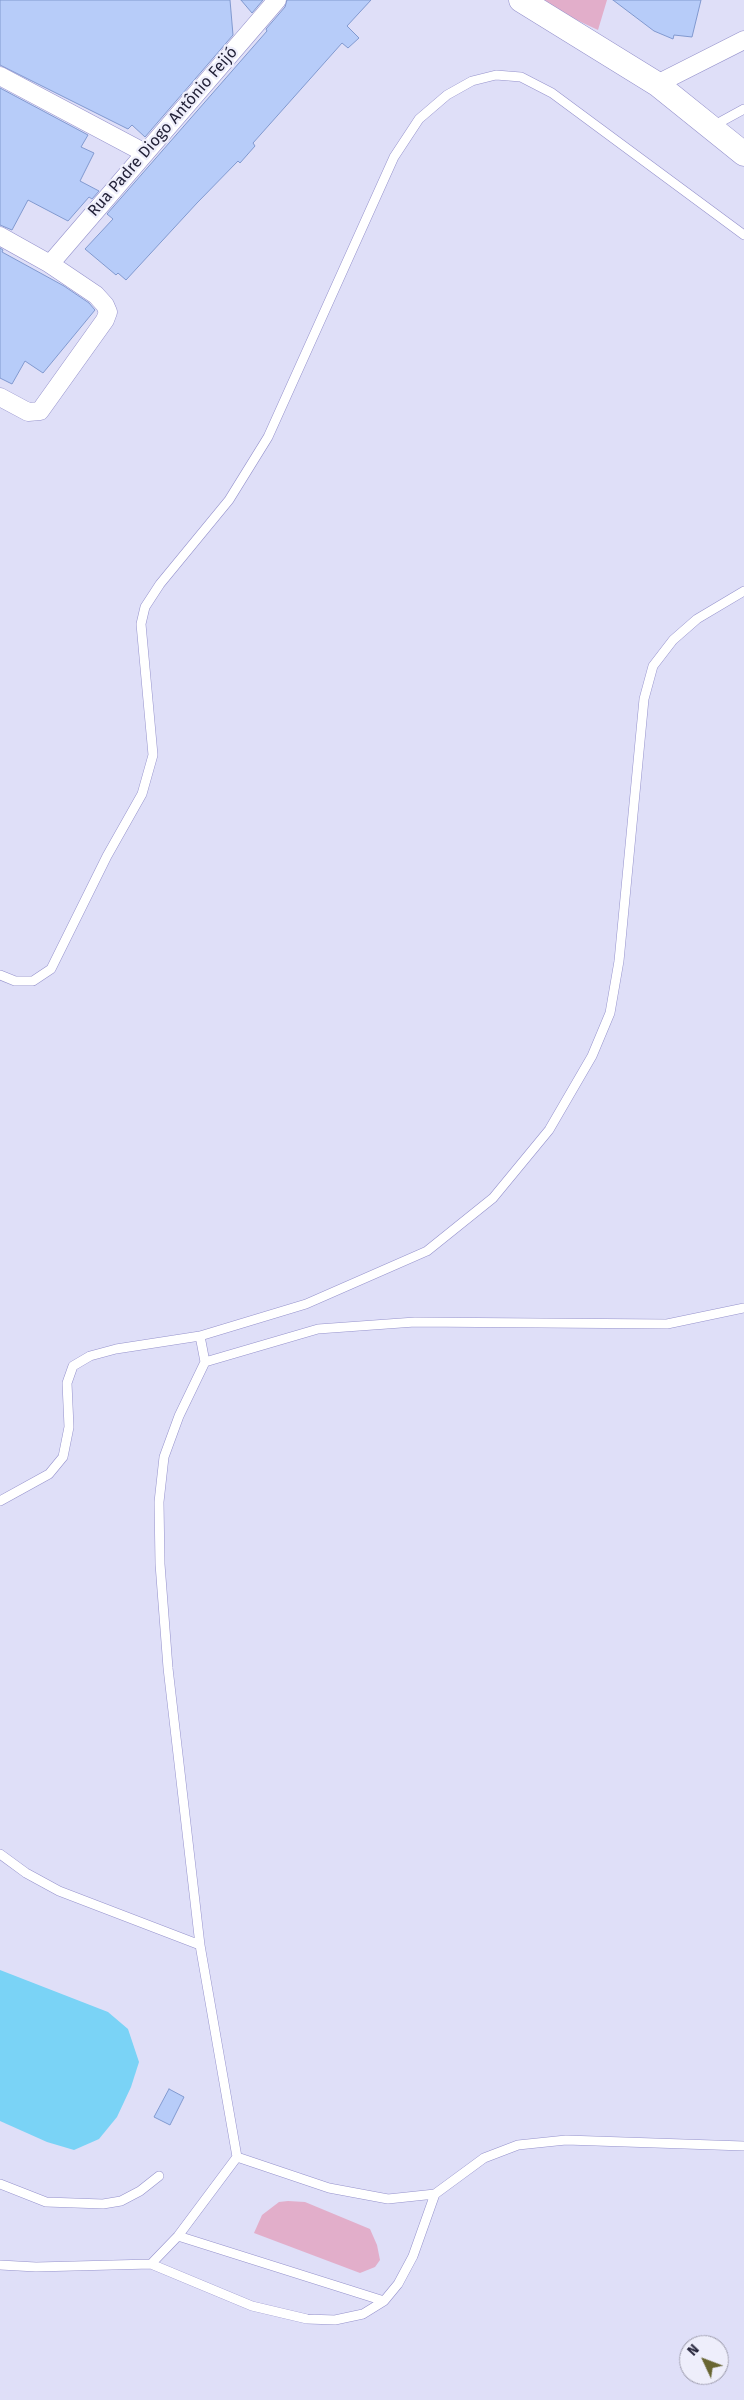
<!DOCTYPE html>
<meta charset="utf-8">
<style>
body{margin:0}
#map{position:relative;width:744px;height:2400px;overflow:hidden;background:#dfdff8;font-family:"Fira Sans",sans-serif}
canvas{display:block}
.north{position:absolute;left:679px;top:2335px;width:50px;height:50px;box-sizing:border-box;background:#eeeefb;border:1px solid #9d9cad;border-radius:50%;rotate:313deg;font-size:14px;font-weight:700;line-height:20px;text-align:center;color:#232238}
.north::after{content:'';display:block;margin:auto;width:18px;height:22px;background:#686532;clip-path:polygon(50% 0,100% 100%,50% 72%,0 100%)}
</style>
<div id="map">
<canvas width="744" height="2400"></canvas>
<div class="north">N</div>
</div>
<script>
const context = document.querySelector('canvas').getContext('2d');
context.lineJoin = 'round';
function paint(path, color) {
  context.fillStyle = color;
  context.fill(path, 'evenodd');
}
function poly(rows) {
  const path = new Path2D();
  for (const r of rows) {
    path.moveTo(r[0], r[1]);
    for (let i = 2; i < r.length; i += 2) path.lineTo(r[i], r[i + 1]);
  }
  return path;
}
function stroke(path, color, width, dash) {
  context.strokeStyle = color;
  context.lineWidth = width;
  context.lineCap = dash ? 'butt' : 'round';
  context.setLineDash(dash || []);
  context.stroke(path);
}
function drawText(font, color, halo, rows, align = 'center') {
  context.font = font + ' "Fira Sans",sans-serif';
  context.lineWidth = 4.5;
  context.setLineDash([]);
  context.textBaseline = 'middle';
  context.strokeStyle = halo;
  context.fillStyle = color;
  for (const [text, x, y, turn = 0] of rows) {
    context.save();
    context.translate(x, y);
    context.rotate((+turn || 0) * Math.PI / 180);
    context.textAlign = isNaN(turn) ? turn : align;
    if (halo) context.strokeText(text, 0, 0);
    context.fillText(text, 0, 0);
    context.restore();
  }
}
const green = poly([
 [534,0,607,0,598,30],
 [288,2201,305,2202,370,2229,377,2245,380,2260,375,2267,360,2273,254,2233,262,2215,279,2202]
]);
const water = poly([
 [0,1970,108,2012,128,2029,139,2062,131,2087,117,2117,99,2139,74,2150,47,2142,0,2121]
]);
const building = poly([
 [0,0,230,0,233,35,145,137,132,125,128,129,0,65,0,0],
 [241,0,263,0,252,13,241,0],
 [287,0,371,0,347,26,359,38,348,48,342,43,253,143,255,146,240,163,238,161,197,203,126,280,118,273,116,275,85,249,113,219,107,214,267,31,266,29,285,7,287,0],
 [613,0,701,0,692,37,674,35,673,39,654,31,613,0],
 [0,88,88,135,81,147,94,153,80,181,99,191,92,199,89,197,68,221,28,200,12,230,0,225,0,88],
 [0,248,3,250,2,252,64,286,89,303,95,310,43,373,25,361,12,384,0,378,0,248],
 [169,2089,184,2097,170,2125,154,2117,169,2089]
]);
const lane = poly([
 [713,126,744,109],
 [0,975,15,981,33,981,51,969,107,856,142,794,153,755,141,624,145,607,160,584,229,500,268,437,394,157,419,119,447,95,472,81,496,75,521,77,552,93,744,235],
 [200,1336,205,1362,179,1416,164,1457,159,1502,160,1564,168,1668,200,1945],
 [205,1362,318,1329,415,1322,667,1324,744,1308],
 [0,1501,49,1474,63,1457,69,1427,67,1383,73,1366,90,1356,116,1349,200,1336,306,1304,427,1251,493,1198,549,1130,592,1056,610,1013,619,961,644,699,653,666,673,640,697,619,744,591],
 [0,1854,26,1873,59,1891,200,1945,237,2157,178,2236,151,2264,36,2267,0,2265],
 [237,2157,329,2188,388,2199,435,2194,484,2158,518,2145,566,2140,744,2146],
 [0,2184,46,2202,103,2204,121,2201,140,2191,159,2176],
 [178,2236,384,2301],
 [151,2264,252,2306,307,2319,335,2320,363,2314,384,2301,398,2284,413,2256,435,2194]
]);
const street = poly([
 [0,76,145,153],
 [657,84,744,40],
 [0,236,50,264,96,295,105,305,108,312,105,320,40,411,28,412,0,397],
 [50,264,277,0]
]);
const secondary = poly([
 [521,0,657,84,744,154]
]);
const streetNames = [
 ["Rua Padre Diogo Antônio Feijó",163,132,-49]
];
paint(green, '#e2aeca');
paint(water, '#7ad3f6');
paint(building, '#b7ccf9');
stroke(building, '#8199cf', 1);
stroke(lane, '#9592cc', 10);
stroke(street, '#9592cc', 19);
stroke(secondary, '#9592cc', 25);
stroke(lane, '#fff', 9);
stroke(street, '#fff', 18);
stroke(secondary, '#fff', 24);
drawText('16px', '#232238', '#eeeefb', streetNames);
</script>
